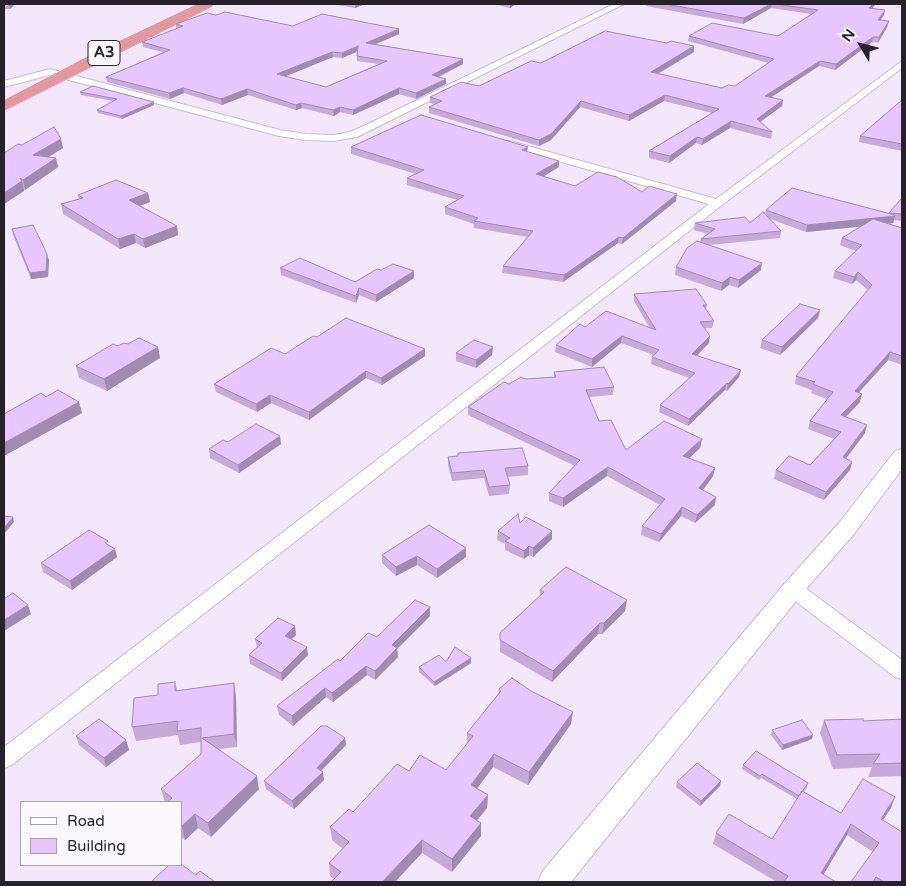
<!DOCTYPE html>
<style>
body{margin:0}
#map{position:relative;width:906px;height:886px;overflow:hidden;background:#f3e7fc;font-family:"Varela Round",sans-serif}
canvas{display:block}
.frame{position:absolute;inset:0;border:5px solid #27212b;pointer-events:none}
.legend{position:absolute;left:20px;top:801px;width:162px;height:65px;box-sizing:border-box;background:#fbf9fe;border:1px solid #a6a3aa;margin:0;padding:6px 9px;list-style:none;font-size:15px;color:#27212b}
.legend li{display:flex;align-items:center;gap:10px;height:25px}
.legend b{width:25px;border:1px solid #a6a3aa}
.north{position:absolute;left:836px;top:20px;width:50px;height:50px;-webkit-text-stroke:4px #fbf9fe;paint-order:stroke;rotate:307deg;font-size:14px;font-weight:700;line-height:20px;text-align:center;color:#27212b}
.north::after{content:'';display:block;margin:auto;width:18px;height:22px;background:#27212b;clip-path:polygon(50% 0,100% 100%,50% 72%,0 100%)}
</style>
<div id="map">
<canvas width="906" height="886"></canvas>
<div class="frame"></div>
<ul class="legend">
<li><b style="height:6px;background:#fff"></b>Road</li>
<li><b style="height:14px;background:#e7c6fe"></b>Building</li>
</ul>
<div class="north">N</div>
</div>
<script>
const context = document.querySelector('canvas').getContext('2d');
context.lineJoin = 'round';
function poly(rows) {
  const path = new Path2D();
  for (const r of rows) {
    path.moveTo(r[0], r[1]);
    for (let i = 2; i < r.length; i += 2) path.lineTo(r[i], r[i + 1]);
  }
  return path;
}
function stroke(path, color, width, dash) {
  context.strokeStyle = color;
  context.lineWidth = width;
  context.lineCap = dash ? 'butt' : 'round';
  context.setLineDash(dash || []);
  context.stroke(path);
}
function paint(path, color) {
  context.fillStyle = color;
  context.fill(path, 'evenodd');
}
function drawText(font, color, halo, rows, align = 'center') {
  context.font = font + ' "Varela Round",sans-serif';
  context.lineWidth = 4;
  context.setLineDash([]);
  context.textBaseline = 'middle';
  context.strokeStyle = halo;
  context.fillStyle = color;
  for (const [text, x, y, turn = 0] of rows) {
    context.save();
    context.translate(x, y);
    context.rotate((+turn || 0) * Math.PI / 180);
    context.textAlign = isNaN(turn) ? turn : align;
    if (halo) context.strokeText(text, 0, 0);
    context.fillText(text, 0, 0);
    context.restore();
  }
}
const minor = poly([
 [614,4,624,4,357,137,334,141,306,140,279,136,50,75,4,87,4,81,50,69,280,130,306,134,334,135,350,132,366,125,614,4],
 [902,61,902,68,722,205,12,765,4,768,4,747,709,204,502,145,501,143,502,141,510,141,716,199,902,61],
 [793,582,800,584,902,660,902,679,895,677,786,594,783,589,786,584,793,582]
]);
const tertiary = poly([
 [902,449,902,469,854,534,801,595,571,882,538,882,542,872,785,583,838,524,895,451,902,449]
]);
const trunk = poly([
 [197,4,214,4,212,7,4,111,4,100,96,52,197,4]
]);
const wall = poly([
 [4,4,15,4,10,9,4,9],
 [331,4,365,4,355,8],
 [493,4,516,4,510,8],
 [647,4,876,4,872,8,884,15,880,20,889,21,887,27,878,43,872,42,835,70,819,66,771,97,783,100,782,106,760,122,772,132,771,139,730,128,702,145,696,143,669,163,649,158,649,151,712,113,664,101,629,121,580,107,551,140,539,146,429,113,429,107,435,104,430,103,430,97,479,86,541,63,667,43,694,46,694,52,658,74,722,88,735,86,768,63,688,41,689,36,778,36,811,14,771,8,743,24,646,6],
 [216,15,293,26,399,34,375,44,463,59,463,64,439,77,446,79,446,84,416,99,399,94,353,115,340,112,334,116,302,108,296,110,248,95,222,105,184,93,170,99,107,82,106,77,163,52,143,47,142,42,176,29,176,24],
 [357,52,357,61,378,64,326,87,285,76,333,57,342,58],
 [80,92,154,105,122,119,98,113,97,110,113,101,81,95],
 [902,100,902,151,859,142,860,136],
 [351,147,527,152,559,161,559,167,543,176,575,186,642,192,676,201,622,244,618,243,563,282,502,273,503,266,528,237,474,228,474,224,445,214,445,207,457,200,407,185,407,178,416,174,351,154],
 [63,148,48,157,56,158,58,167,25,190,23,189,24,191,4,204,4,153],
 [148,193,150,202,140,206,177,226,178,235,145,248,136,243,120,249,63,214,61,204,79,199,78,195],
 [902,198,902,221,894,220,893,223,889,224,902,228,902,365,888,360,859,392,860,402,846,417,865,433,846,459,852,462,850,470,824,500,774,479,776,470,810,465,834,439,808,429,810,421,827,399,811,393,812,390,795,384,796,376,868,290,856,280,852,284,833,278,835,271,856,251,840,245,842,238,860,227,806,232,770,219,781,231,780,238,709,245,761,270,738,288,729,285,721,291,675,275,676,267,700,242,701,239,708,234,694,230,695,223,750,223,765,214,766,210,889,213],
 [12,229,49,260,48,277,31,279,13,235],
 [280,268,355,282,381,270,414,278,376,302,359,295,356,303,281,275],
 [634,294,707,305,706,309,714,321,712,328,705,328,709,343,697,356,741,370,739,377,727,391,725,390,688,426,659,412,660,405,689,378,651,364,652,357,654,355,621,343,592,367,555,352,556,345,585,327,649,327,634,301],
 [820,310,818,318,780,355,760,348,762,340],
 [317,337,425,349,425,356,382,385,366,378,309,420,271,403,257,412,216,392,214,384,285,354],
 [128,344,158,347,160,358,107,391,79,378,76,366,118,346],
 [493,347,492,355,476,368,456,361,456,353],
 [554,372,614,387,613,395,589,397,599,421,626,450,702,439,700,448,689,458,715,468,713,476,703,490,715,505,695,523,681,516,659,542,641,535,642,526,660,505,607,476,563,507,549,501,549,493,575,466,468,415,468,407,509,384,525,379,554,377],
 [281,444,239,473,210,458,209,449],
 [458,453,528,466,528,475,507,477,510,485,509,494,489,496,484,478,452,481,448,465,448,457,458,456],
 [520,523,552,539,533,557,529,555,524,559,505,550,505,544,497,540,498,531],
 [109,545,115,549,117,557,72,590,43,572,41,563],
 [466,548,466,557,437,578,417,565,396,576,382,563,382,555],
 [540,590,627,600,625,611,602,634,598,634,552,682,500,652,500,633,540,596],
 [430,616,397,649,398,657,375,680,367,675,333,702,326,697,293,726,279,715,277,706,340,661,377,637],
 [295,626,296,635,292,639,308,655,282,681,250,664,249,655,257,647,255,639],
 [471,658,471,663,435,686,419,672,419,667],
 [175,682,177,690,236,697,237,747,219,749,259,789,211,837,198,828,185,840,181,837,181,802,165,802,161,789,201,754,201,742,180,745,178,735,136,741,132,727,158,695],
 [499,689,571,724,528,785,493,767,477,788,488,795,487,808,477,820,481,836,452,872,422,853,334,879,330,876,329,863,343,849,332,840,330,827,353,812,409,771,446,770,467,744,467,733,498,694],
 [902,719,902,776,868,777,872,767,833,769,820,733,824,720,863,721],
 [772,730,812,739,782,750,771,735],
 [76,736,126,740,129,750,106,767,79,745],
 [345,738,346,745,321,771,324,780,294,809,266,789,264,781],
 [743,765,808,783,807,788,804,792,841,813,891,808,883,820,902,882,851,882,873,852,847,835,823,875,836,882,777,882,713,844,716,833,772,839,797,799,761,778,759,780,742,769],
 [677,782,720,786,700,806,676,787]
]);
const shadedWall = poly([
 [8,4,15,4,10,9],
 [355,4,365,4,355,8],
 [510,4,516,4,510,8],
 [771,4,772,4,771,8,743,24,744,18],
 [873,4,876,4,868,13,869,8],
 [885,10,884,15,877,25,878,20],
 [889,21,887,27,878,43,879,37],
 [399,29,399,34,367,48,366,43],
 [873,37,872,42,835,70,836,64],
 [358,46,358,51,342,58,342,53],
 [694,46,694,52,650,78,651,72],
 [332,52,333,57,277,80,277,74],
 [463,59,463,64,432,80,432,75],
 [820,61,819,66,764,102,765,96],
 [446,79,446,84,416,99,416,93],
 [183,88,184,93,170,99,169,93],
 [399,88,399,94,353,115,353,110],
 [247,89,248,95,222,105,221,99],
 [665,95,664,101,629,121,629,115],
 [783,100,782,106,756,125,757,119],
 [581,101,580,107,551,140,539,146,539,140],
 [154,102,154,105,122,119,121,116],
 [301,103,302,108,296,110,296,105],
 [340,107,340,112,334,116,333,110],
 [731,121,730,128,702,145,703,139],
 [697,137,696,143,669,163,670,156],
 [61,139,63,148,36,165,33,155],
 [528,147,527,153,522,150],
 [56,158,58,167,25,190,23,180],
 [559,161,559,167,536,181,536,174],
 [22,181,24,191,4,204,4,193],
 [148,193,150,202,131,209,129,200],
 [677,194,676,201,622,244,623,238],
 [895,216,893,223,806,232,807,225],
 [177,226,178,235,145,248,143,239],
 [134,234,136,243,120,249,118,239],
 [619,237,618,243,563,282,564,275],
 [47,254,49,260,48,277,31,279,30,273],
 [762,263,761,270,738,288,739,280],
 [414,271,414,278,376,302,376,295],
 [858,272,856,280,852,284,854,277],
 [730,277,729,285,721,291,722,283],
 [359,288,359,295,356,303,356,296],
 [820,310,818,318,780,355,782,347],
 [622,336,621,343,592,367,592,359],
 [710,336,709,343,691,361,692,354],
 [158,347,160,358,107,391,104,379],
 [493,347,492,355,476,368,476,360],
 [425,349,425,356,382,385,381,378],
 [890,352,888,360,853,399,855,391],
 [741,370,739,377,727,391,728,384],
 [366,371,366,378,309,420,309,412],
 [727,383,725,390,688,426,689,419],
 [862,394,860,402,839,424,841,415],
 [270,395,271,403,257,412,256,404],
 [79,402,82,413,4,456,4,443],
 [867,425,865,433,840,466,843,457],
 [280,436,281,444,239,473,238,465],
 [702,439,700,448,682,465,683,456],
 [852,462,850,470,824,500,826,492],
 [608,467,607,476,563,507,563,498],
 [715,468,713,476,698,497,699,488],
 [716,497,715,505,695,523,697,515],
 [682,507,681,516,659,542,661,534],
 [13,517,14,522,4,534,4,528],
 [552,531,552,539,533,557,533,548],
 [529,546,529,555,524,559,524,551],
 [466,548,466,557,437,578,437,569],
 [115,549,117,557,72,590,70,581],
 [417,556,417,565,396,576,396,567],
 [627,600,625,611,602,634,604,623],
 [28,605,31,614,4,631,4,620],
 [430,607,430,616,397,649,398,657,375,680,375,671,392,645],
 [600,623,598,634,552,682,553,671],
 [295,626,296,635,286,644,285,636],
 [307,647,308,655,282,681,281,673],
 [471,658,471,663,435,686,434,682],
 [366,666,367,675,333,702,332,693],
 [234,683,236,697,237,747,234,734],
 [325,688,326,697,293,726,292,716],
 [573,712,571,724,528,785,529,772],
 [813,735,812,739,782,750,783,745],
 [345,738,346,745,317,775,317,768],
 [126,740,129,750,106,767,104,758],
 [494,754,493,767,470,798,471,785],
 [323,772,324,780,294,809,292,801],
 [257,776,259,789,211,837,208,823],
 [721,781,720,786,700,806,701,801],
 [488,795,487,808,470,829,470,816],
 [895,797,891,808,877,829,881,819],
 [195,814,198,828,185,840,182,826],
 [481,823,481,836,452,872,452,859],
 [851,824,847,835,819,882,821,873],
 [422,840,422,853,395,882,382,882]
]);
const building = poly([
 [665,4,771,4,744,18,665,4],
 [776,4,873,4,869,8,885,10,878,20,889,21,879,37,873,37,836,64,820,61,765,96,783,100,757,119,772,132,731,121,703,139,697,137,670,156,649,151,719,109,665,95,629,115,581,101,551,134,539,140,429,107,442,101,430,97,461,82,479,86,531,61,541,63,605,31,667,43,671,41,694,46,651,72,722,88,728,85,735,86,774,59,689,36,712,23,778,36,818,10,776,4],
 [225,12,293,26,322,14,399,29,366,43,463,59,432,75,446,79,416,93,399,88,353,110,340,107,333,110,301,103,296,105,247,89,221,99,183,88,169,93,106,77,170,50,142,42,183,26,176,24,207,13,216,15,225,12],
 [358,46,357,56,387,61,326,87,277,74,332,52,342,53,358,46],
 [93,86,154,102,121,116,97,110,117,99,80,92,93,86],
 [902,100,902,144,860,136,902,100],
 [421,115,528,147,522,150,559,161,536,174,575,186,598,172,617,177,642,192,649,186,677,194,623,238,619,237,564,275,503,266,533,231,474,221,478,218,445,207,464,196,407,178,424,170,351,147,421,115],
 [54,127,61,139,33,155,56,158,23,180,20,178,22,181,4,193,4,153,18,144,22,145,54,127],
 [116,180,148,193,129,200,177,226,143,239,134,234,118,239,61,204,83,198,78,195,116,180],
 [792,188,895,215,895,216,807,225,766,210,792,188],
 [902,198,902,214,889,213,902,198],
 [763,212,781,231,701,239,715,229,695,223,745,217,750,223,763,212],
 [873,219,902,228,902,356,890,352,855,391,862,394,841,415,867,425,843,457,852,462,826,492,776,470,789,456,810,465,841,432,810,421,833,392,813,384,815,382,796,376,872,285,858,272,854,277,835,271,862,245,842,238,873,219],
 [33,225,47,254,46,271,30,273,12,229,33,225],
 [697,241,762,263,739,280,730,277,722,283,676,267,687,248,697,241],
 [300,258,355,282,377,269,381,270,393,264,414,271,376,295,359,288,356,296,280,268,300,258],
 [696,289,707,305,703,305,714,321,700,322,710,336,692,354,741,370,728,384,727,383,689,419,660,405,695,373,652,357,659,350,622,336,592,359,556,345,580,324,585,327,606,311,656,330,634,294,696,289],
 [800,304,820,310,782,347,762,340,800,304],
 [346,318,425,349,381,378,366,371,309,412,270,395,256,404,214,384,271,348,285,354,313,336,317,337,346,318],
 [139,338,158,347,104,379,76,366,113,344,118,346,124,343,128,344,139,338],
 [474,340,493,347,476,360,456,353,474,340],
 [604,367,614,387,586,390,599,421,611,420,626,450,664,421,702,439,683,456,715,468,699,488,716,497,697,515,682,507,661,534,642,526,665,499,608,467,563,498,549,493,580,460,468,407,504,382,509,384,521,377,525,379,556,377,554,372,604,367],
 [58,390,79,402,4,443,4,414,41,393,46,397,58,390],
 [256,424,280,436,238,465,209,449,223,440,228,442,256,424],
 [522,448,528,466,505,468,510,485,489,487,484,470,452,473,448,457,458,456,458,453,522,448],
 [518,514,520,523,526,517,552,531,533,548,529,546,524,551,505,541,510,538,498,531,518,514],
 [4,516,13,517,4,528,4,516],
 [429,525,466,548,437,569,417,556,396,567,382,555,429,525],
 [89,530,108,541,105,543,115,549,70,581,41,563,89,530],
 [566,567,627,600,604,623,600,623,553,671,500,640,500,633,544,592,540,590,566,567],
 [13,593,28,605,4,620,4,599,13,593],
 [415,600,430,607,392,645,397,648,375,671,366,666,332,693,325,688,292,716,277,706,338,659,340,661,368,633,377,637,415,600],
 [278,618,295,626,285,636,307,647,281,673,249,655,262,643,255,639,278,618],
 [455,647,471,658,434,682,419,667,439,655,446,662,455,647],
 [512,678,531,691,573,712,529,772,494,754,471,785,488,795,470,816,481,823,452,859,422,840,382,882,331,882,341,872,329,863,349,842,330,827,349,809,353,812,397,764,409,771,420,755,446,770,473,736,467,733,501,691,499,689,512,678],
 [175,682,175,691,234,683,234,734,202,738,257,776,208,823,195,814,182,826,181,826,181,802,167,802,172,798,161,789,201,754,201,728,177,731,178,721,132,727,134,698,158,695,158,684,175,682],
 [99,719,126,740,104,758,76,736,99,719],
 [863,719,863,721,902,719,902,763,873,764,880,754,837,755,824,720,863,719],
 [802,720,813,735,783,745,772,730,802,720],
 [321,726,327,726,345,738,317,768,323,772,292,801,264,781,321,726],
 [756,751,808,783,799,796,762,774,760,776,743,765,756,751],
 [697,763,721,781,701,801,677,782,697,763],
 [863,779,895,797,881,819,902,832,902,882,884,882,876,877,873,882,851,882,879,843,851,824,821,873,836,882,784,882,788,876,716,833,729,814,772,839,802,791,841,813,863,779],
 [181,864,196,875,200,871,215,882,151,882,169,865,181,865,181,864]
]);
const shields = [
 [104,53,32]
];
const shieldNames = [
 ["A3",104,53]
];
stroke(minor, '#cabbd4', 2);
stroke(tertiary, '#cabbd4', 2);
stroke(trunk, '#fff', 1);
paint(minor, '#fff');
paint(tertiary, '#fff');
paint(trunk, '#e2989e');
paint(wall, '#c7aada');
paint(shadedWall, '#a28bb2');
paint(building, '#e7c6fe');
stroke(building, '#a28bb2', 1);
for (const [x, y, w] of shields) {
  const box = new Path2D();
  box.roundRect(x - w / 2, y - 12.5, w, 25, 4);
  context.fillStyle = '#fbf9fe';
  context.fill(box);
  stroke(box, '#27212b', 1);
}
drawText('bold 15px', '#27212b', null, shieldNames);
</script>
